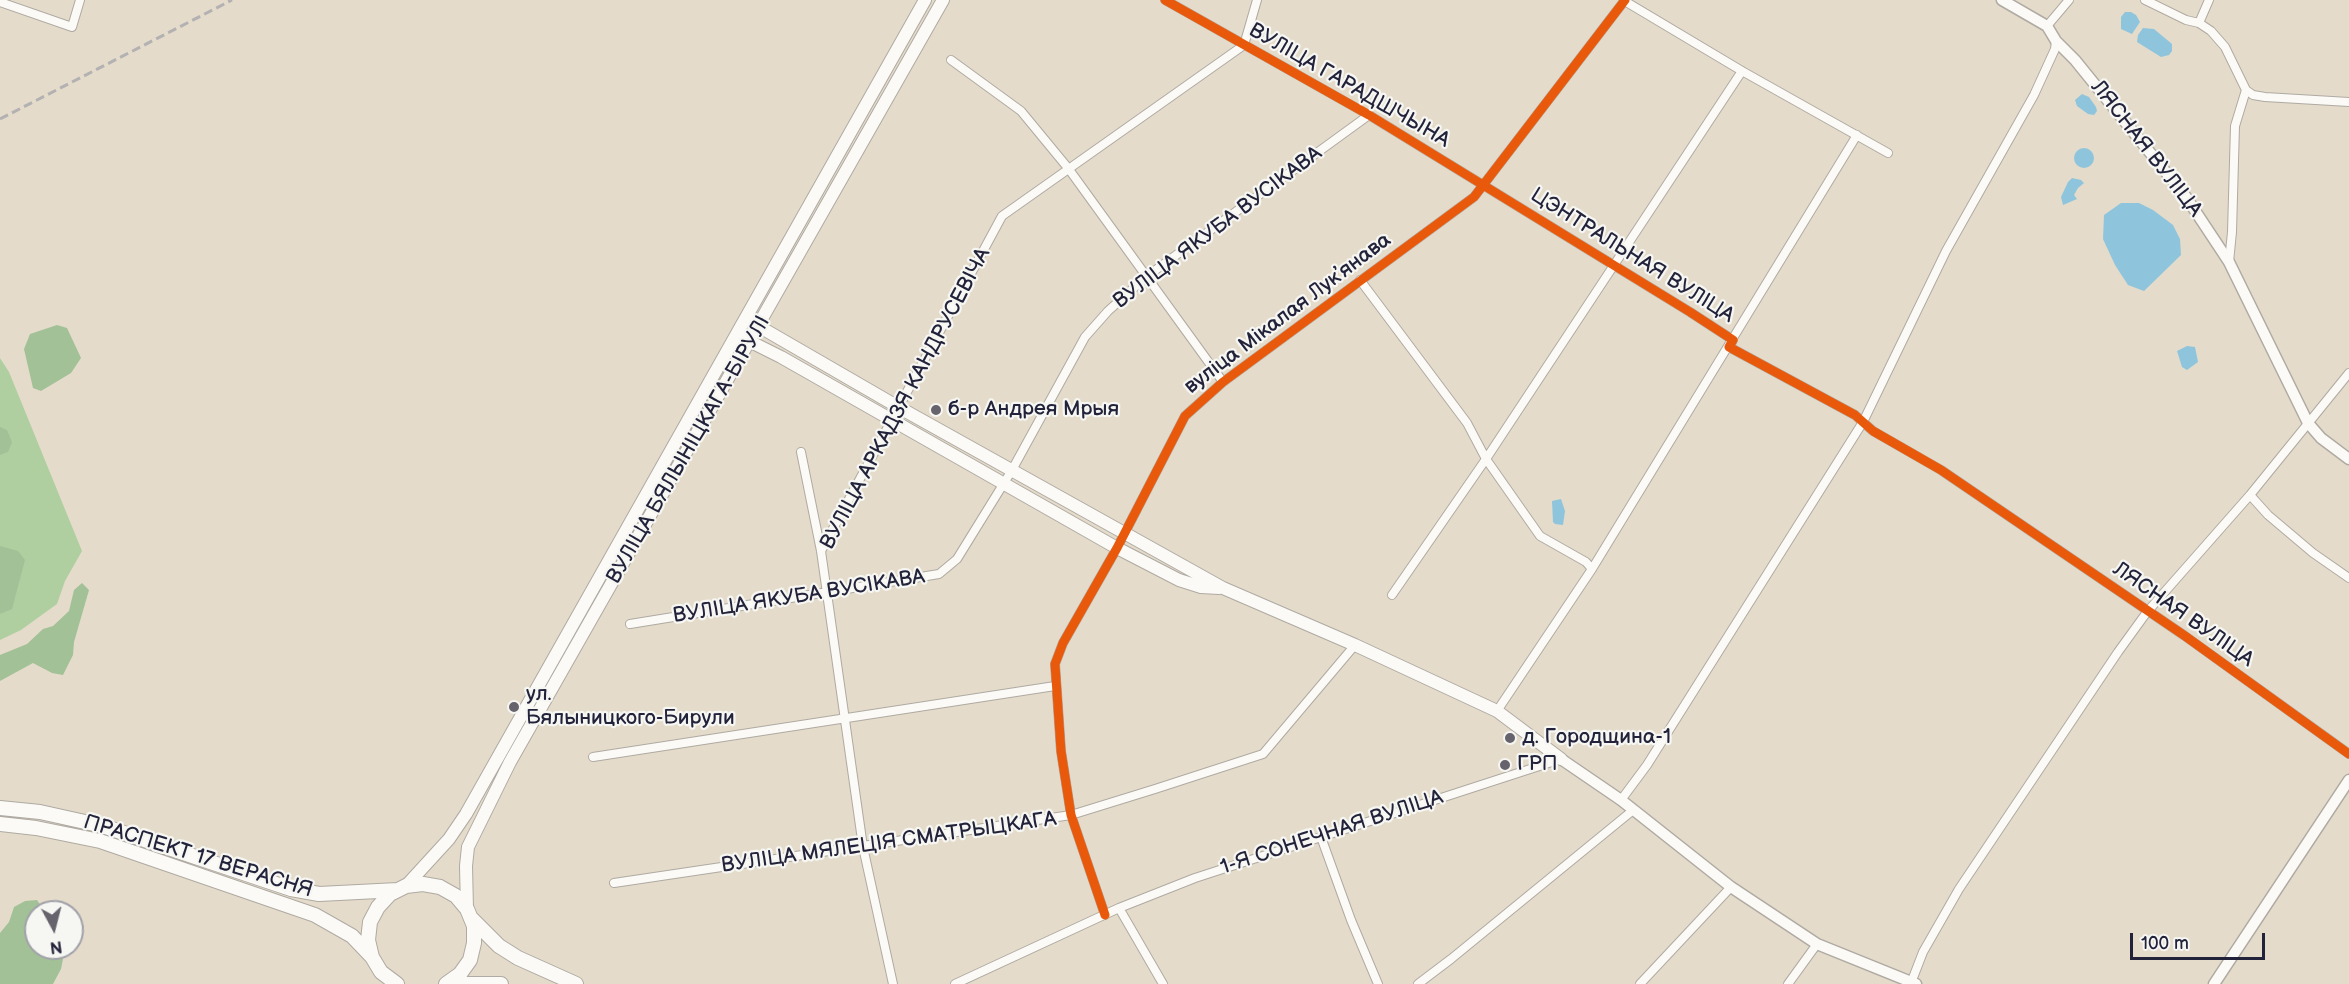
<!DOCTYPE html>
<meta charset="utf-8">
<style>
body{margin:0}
#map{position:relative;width:2349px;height:984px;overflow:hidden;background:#e4dbca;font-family:"Balsamiq Sans",sans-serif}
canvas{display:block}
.north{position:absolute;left:24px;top:900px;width:60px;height:60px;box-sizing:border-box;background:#f6f6f2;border:2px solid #a1a1a9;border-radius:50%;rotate:173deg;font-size:16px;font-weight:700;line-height:24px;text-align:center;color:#22223b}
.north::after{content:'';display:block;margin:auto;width:21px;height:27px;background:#66636d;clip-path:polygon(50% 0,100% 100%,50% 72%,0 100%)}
.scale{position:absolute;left:2130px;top:933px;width:135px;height:27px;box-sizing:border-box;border:3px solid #22223b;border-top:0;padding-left:8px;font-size:18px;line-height:21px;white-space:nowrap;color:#22223b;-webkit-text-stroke:4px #f6f6f2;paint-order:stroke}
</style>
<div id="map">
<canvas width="2349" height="984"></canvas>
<div class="north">N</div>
<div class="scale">100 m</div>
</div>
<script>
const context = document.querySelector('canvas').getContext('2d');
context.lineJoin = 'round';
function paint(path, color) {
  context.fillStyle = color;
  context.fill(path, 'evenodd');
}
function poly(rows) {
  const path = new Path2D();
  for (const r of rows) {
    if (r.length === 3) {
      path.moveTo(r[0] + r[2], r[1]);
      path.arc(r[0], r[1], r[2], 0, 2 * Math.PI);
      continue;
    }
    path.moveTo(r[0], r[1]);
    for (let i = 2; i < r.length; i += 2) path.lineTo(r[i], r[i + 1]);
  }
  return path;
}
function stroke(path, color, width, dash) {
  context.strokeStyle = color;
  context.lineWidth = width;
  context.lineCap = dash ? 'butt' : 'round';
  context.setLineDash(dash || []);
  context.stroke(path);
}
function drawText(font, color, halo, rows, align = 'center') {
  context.font = font + ' "Balsamiq Sans",sans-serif';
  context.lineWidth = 4.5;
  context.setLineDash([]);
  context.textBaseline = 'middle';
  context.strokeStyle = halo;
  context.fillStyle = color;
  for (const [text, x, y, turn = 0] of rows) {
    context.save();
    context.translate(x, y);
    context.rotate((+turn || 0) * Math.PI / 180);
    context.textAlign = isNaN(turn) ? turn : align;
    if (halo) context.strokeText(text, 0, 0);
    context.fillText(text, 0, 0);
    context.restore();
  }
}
const green = poly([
 [0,358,9,372,82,551,65,581,57,604,21,630,0,640]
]);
const forest = poly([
 [57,325,67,328,81,358,71,373,41,391,33,388,24,349,30,334],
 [0,427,7,430,12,442,8,452,0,455],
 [0,546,18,551,25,560,12,609,0,614],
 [82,583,89,590,74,642,73,655,63,675,52,673,33,663,0,681,0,655,27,644,43,629,53,626,69,611,74,590],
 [37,900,45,912,36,912,36,948,59,950,63,959,61,969,53,984,0,984,0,933,9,922,14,907,25,901]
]);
const water = poly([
 [2125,12,2131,12,2136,15,2140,22,2132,34,2121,29,2121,17],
 [2143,28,2154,29,2172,44,2172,51,2169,55,2161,57,2137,42,2138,35],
 [2082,94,2089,97,2096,107,2097,111,2094,115,2088,114,2077,106,2075,100],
 [2084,158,10],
 [2072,178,2081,180,2084,183,2078,188,2074,195,2077,199,2063,205,2061,197,2068,182],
 [2121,203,2139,203,2153,210,2173,225,2180,239,2181,255,2144,291,2128,285,2115,265,2103,239,2104,215],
 [2187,346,2195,347,2198,362,2187,370,2182,367,2177,351],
 [1561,499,1565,511,1563,525,1555,524,1553,522,1552,501]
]);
const minor = poly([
 [1165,0,1369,115,1690,312,1733,340,1729,347,1855,415,1873,431,1941,470,2185,636,2349,754],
 [1623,0,1742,71,1888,153],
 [2145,0,2186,20,2199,23,2211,31,2225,47,2246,90],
 [0,2,72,27,80,0],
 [2199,23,2209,0],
 [2047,26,2069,0],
 [951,60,1021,111,1068,168,1223,382],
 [2246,90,2253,95,2265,97,2349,102],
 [2229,262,2232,232,2235,126,2246,90],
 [1360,280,1467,423,1486,459,1540,536,1586,562,1592,569],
 [801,452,821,551,863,847,893,984],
 [2250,495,2268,515,2313,553,2349,578],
 [821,551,1002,216,1244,45,1257,0],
 [1392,595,1486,459,1742,71],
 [630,624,939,574,957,559,1012,470,1085,337,1108,311,1146,277,1369,115],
 [1497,711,1592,569,1857,135],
 [593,757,1055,686],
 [1621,800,1647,765,1863,422,1946,251,2034,95,2055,49,2056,41],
 [1321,837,1351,920,1378,984],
 [614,883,1071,815,1155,789,1263,754,1355,645],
 [1119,908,1163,984],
 [1105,915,1071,815,1061,751,1055,664,1063,643,1117,548,1185,416,1223,382,1474,197,1625,0],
 [1911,983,1923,952,1959,889,2118,652,2147,612,2250,495,2349,373],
 [955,984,1119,908,1195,878,1561,759],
 [1418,984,1451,959,1632,811],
 [1640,984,1731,887],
 [1788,984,1817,944]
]);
const tertiary = poly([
 [2002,0,2047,26,2056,41,2075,60,2186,197,2229,262,2308,423,2321,438,2349,459],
 [1561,759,1621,800,1731,887,1817,944,1916,984],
 [2214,984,2349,780]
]);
const secondary = poly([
 [753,323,900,408,1223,588,1355,645,1497,711,1561,759],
 [743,338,781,357,1117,548,1179,580,1201,587,1219,588],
 [406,886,449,839,466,814,925,0],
 [467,909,466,866,468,847,510,762,943,0]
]);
const primary = poly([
 [0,808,40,812,103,826,291,889,319,894,398,890],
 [0,824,36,828,100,841,315,915,352,936,372,957],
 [472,919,499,946,518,958,576,984],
 [397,984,381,972,372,957,368,940,370,922,378,907,390,894,406,886,423,884,440,887,456,896,467,909,474,926,474,943,470,960,460,974,446,984],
 [457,984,501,984]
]);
const rail = poly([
 [0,119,232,0]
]);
const cycleway = poly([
 [1165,0,1369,115,1690,312,1733,340,1729,347,1855,415,1873,431,1941,470,2185,636,2349,754],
 [1105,915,1071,815,1061,751,1055,664,1063,643,1117,548,1185,416,1223,382,1474,197,1625,0]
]);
const markers = [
 [936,410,6,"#66636d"],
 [514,707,6,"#66636d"],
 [1510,738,6,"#66636d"],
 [1505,765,6,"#66636d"]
];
const streetNames = [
 ["ВУЛІЦА ГАРАДШЧЫНА",1349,86,30],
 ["ЛЯСНАЯ ВУЛІЦА",2146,149,52],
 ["ВУЛІЦА ЯКУБА ВУСІКАВА",1218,228,-37],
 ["ЦЭНТРАЛЬНАЯ ВУЛІЦА",1632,256,32],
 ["вуліца Мікалая Лукʼянава",1288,314,-37],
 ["ВУЛІЦА АРКАДЗЯ КАНДРУСЕВІЧА",906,399,-62],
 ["ВУЛІЦА БЯЛЫНІЦКАГА-БІРУЛІ",689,450,-60],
 ["ВУЛІЦА ЯКУБА ВУСІКАВА",799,597,-9],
 ["ЛЯСНАЯ ВУЛІЦА",2183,615,35],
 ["1-Я СОНЕЧНАЯ ВУЛІЦА",1332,833,-18],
 ["ВУЛІЦА МЯЛЕЦІЯ СМАТРЫЦКАГА",889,843,-8],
 ["ПРАСПЕКТ 17 ВЕРАСНЯ",198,857,17]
];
const poiNames = [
 ["б-р Андрея Мрыя",948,410],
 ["ул.",526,695],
 ["Бялыницкого-Бирули",526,719],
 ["д. Городщина-1",1522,738],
 ["ГРП",1517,765]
];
paint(green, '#b0cfa0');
paint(forest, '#a2c196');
paint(water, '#8ec5dd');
stroke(minor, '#afaaa2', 10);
stroke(tertiary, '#afaaa2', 13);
stroke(secondary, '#afaaa2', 14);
stroke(primary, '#afaaa2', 16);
stroke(minor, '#fbfaf7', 8);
stroke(tertiary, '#fbfaf7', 10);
stroke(secondary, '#fbfaf7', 12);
stroke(primary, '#fbfaf7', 14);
stroke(rail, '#b3b1b2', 3, [9, 4.5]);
stroke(cycleway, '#e8590c', 9);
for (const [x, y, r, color] of markers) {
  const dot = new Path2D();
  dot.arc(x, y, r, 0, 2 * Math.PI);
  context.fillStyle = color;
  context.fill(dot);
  stroke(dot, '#f6f6f2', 2);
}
drawText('21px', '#22223b', '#f6f6f2', streetNames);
drawText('21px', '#22223b', '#f6f6f2', poiNames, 'left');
</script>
